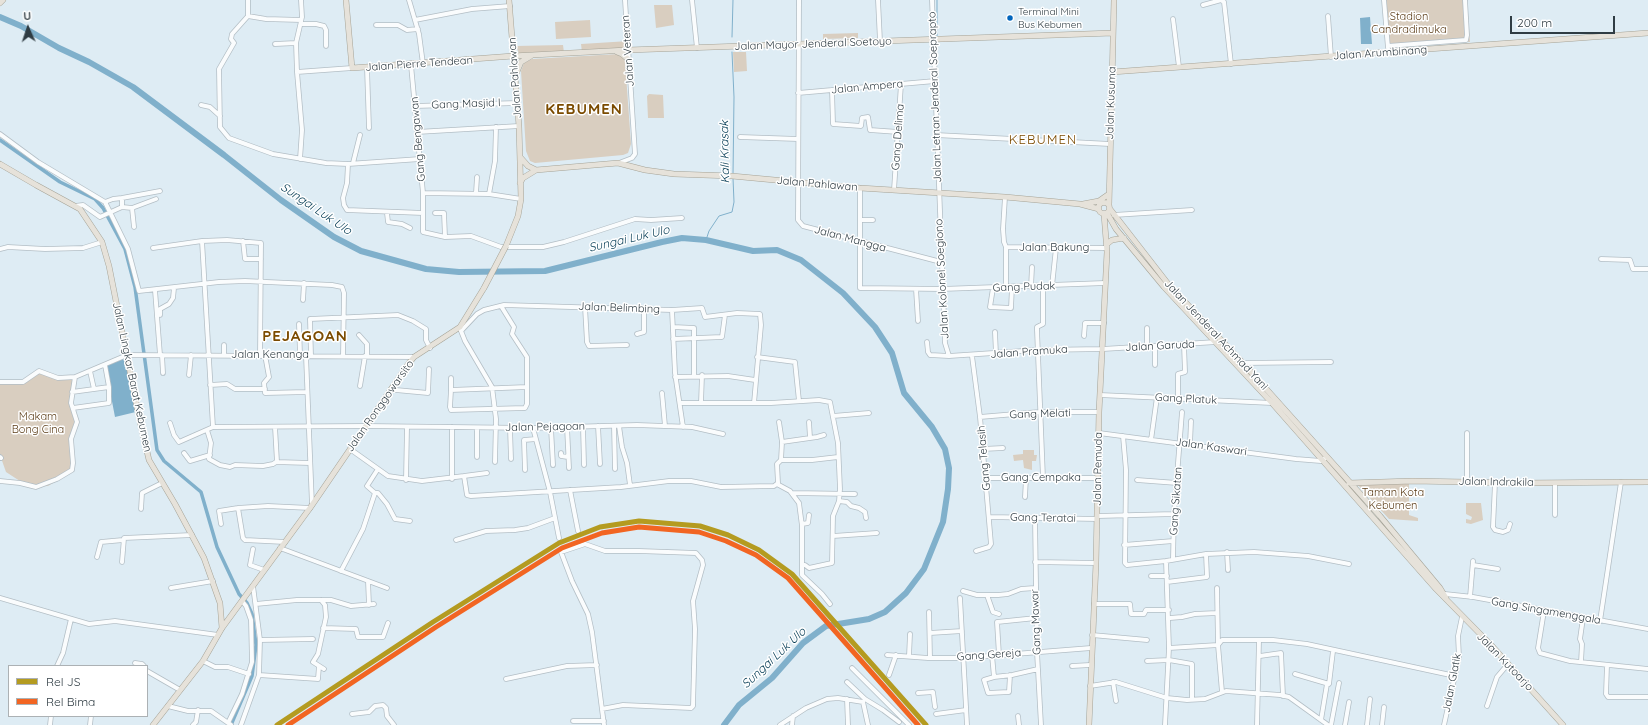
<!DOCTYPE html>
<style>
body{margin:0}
#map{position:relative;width:1648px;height:725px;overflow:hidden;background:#deecf4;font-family:Quicksand,sans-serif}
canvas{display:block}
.legend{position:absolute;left:8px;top:665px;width:140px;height:52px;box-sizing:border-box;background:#fff;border:1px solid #acb1b4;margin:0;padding:5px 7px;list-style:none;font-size:12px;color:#2f3c43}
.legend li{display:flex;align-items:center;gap:8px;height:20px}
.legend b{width:20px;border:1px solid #acb1b4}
.north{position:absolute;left:8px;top:8px;width:40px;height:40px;-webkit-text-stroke:3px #fff;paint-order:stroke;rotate:357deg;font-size:11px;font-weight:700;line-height:16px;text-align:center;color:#2f3c43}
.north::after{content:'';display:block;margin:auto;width:14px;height:18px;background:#2f3c43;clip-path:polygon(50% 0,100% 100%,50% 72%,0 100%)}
.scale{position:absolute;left:1510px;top:16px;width:105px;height:18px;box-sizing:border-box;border:2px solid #2f3c43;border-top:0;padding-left:5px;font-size:12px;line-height:14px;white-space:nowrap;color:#2f3c43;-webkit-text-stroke:3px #fff;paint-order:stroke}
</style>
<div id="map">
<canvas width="1648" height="725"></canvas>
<ul class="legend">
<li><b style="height:5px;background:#b49b20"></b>Rel JS</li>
<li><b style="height:5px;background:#f26522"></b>Rel Bima</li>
</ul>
<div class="north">U</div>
<div class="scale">200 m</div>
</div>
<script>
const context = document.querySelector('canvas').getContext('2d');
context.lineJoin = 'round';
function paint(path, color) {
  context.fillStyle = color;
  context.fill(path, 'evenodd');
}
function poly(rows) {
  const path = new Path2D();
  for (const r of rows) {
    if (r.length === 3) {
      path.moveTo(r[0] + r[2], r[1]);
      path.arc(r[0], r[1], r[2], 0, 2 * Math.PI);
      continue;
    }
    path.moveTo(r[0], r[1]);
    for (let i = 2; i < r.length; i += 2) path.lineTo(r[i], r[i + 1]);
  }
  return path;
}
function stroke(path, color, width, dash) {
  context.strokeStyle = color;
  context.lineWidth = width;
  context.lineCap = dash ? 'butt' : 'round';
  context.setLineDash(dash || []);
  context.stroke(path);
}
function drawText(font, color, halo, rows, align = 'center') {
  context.font = font + ' Quicksand,sans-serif';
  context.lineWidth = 3;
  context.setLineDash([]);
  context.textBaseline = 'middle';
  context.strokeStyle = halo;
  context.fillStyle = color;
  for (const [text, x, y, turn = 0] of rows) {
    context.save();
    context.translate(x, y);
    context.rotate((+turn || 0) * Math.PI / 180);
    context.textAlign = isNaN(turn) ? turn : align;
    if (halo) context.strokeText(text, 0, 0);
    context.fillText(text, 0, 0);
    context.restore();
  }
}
const green = poly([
 [1384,0,1467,0,1470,42,1386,48],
 [654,5,672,5,674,25,656,28],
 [590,20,591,37,556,39,555,22],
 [858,33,858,38,823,39,823,34],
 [629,41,629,48,582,52,581,44],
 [563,45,564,53,520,56,516,46],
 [733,52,746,52,747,71,734,72],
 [618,54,623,58,625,61,631,144,628,153,623,155,535,163,530,161,526,151,521,71,524,63,532,59],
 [649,94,663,95,664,118,648,118,647,96],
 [37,371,60,377,76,376,72,404,79,423,72,439,74,471,48,486,29,487,6,472,0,455,0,381,26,381],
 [1023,450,1034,450,1034,455,1037,455,1036,461,1032,461,1032,470,1024,468,1023,460,1014,461,1013,455,1023,454],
 [1356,483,1409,483,1409,515,1418,518,1418,521,1389,519],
 [1466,503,1481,503,1483,520,1471,524,1466,523,1466,519,1471,520,1472,517,1466,514]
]);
const water = poly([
 [1370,17,1372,44,1361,44,1360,18],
 [127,355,140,411,115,417,105,365]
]);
const stream = poly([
 [937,0,937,36],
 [732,37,733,0],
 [732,52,734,97,733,175],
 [706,240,709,231,719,216,732,212,734,202,733,178]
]);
const canal = poly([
 [0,140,60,182,95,199,103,208,125,249,135,287,157,450,164,461,201,492,217,547,239,594,247,603,252,614,256,645,252,676,231,725]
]);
const river = poly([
 [0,17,21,26,59,48,89,62,133,87,224,155,281,200,334,237,361,251,426,269,459,272,545,271,662,242,682,238,706,240,753,251,777,250,801,260,843,293,875,327,892,353,904,393,932,427,945,449,949,468,948,489,943,522,924,569,906,593,885,612,869,619,826,626,803,643,772,678,739,705,724,725]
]);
const minor = poly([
 [248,0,248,16,266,19,301,20],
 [409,0,419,34,423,64],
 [692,0,697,48],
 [799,0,798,220,803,226,941,262],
 [878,0,880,41],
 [932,0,945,343,949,356,1038,350,1103,349,1216,342],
 [1384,0,1388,48],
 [1203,5,1221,0,1224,2,1231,64],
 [248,16,232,34,231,39,234,43,219,69,220,127,229,138,273,154,326,163,348,164,420,159],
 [1328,16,1331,57],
 [1173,19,1179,67],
 [415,20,472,9,510,6],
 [301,24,316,24,324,26,326,30,326,46],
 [376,25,398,25,407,30,418,29],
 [275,44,296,43],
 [1388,46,1466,40,1467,35,1465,0],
 [367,68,369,128],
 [297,72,296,43,302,17,301,0],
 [832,90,833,124,861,126,862,118,868,117,870,130,898,132],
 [798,93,935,81],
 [201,105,210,107,220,116],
 [415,106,517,103],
 [417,132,519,126],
 [0,134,38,162,105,202],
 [936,135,1110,144],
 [740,137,798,139],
 [300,159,302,130,297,72,352,68],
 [353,163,360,135],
 [619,163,632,158,635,154,625,0],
 [348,164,347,183,343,198,344,205,347,210,423,213,423,193,411,65],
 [860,188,860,288,942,289,1105,283],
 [894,190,901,84],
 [423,193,489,194,521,199],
 [476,193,477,177],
 [489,194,495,161,496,127],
 [1005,197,1003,229,1004,242,1006,247,1106,248],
 [122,198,113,199,105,202,128,249,139,291,219,282,245,281,332,285,342,287,344,293,343,356],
 [75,206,83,205,100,217,122,207,132,208,156,199],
 [122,207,122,198,160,191],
 [132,208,134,227],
 [387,213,388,222,402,224,410,228],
 [423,213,423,232,445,237,471,236,501,247,543,247,564,242,635,219,651,220,682,218],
 [435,213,444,213,445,237],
 [1114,215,1192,210],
 [860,220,873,220],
 [243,241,245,259,261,259],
 [153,248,202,241],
 [0,249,8,247,45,249,83,248,102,242],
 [1601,259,1630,260,1633,269,1648,269],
 [1052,286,1056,248],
 [1031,287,1032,267],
 [1043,287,1043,324,1037,327,1037,330,1043,478],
 [993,288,990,307,1011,308,1012,287],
 [1006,288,1006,247],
 [916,289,918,321],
 [155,290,160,355],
 [303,300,304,283],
 [501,306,514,327,512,334,527,357,527,387],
 [585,307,587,342,589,346,627,345],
 [672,310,702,308,705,317,737,313,760,314,761,325,754,403],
 [160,315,160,309,169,304,173,298,174,288],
 [299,324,300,355],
 [460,327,461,331,477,314,484,310,504,305,672,310,675,373,683,427],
 [673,327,694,328,694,375],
 [461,331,465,341,492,387,496,419,495,462],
 [995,332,996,354],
 [637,334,644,332,644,308],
 [359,335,367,344,367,356],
 [1084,336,1085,323,1104,323],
 [673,339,722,337,725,315],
 [927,342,928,352,930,355,949,356],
 [224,345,224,355],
 [1155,346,1155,365],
 [1147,347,1147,328],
 [162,355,163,373],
 [265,355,269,377,264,383,265,393,307,392],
 [306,356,312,505],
 [311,356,310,319,398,315,413,321,426,329,426,340,430,348],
 [972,356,980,417,991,544,989,547,976,551],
 [757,357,795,362,799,401],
 [1243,363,1331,362],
 [90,371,94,389],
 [189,375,191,355],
 [675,377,728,376,755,380],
 [0,382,23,382,39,371,58,378,75,377,127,355,414,357],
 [210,385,227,384,235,389,265,389],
 [360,386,365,356],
 [391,389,396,390,428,393,429,369],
 [451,390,527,387,527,404,525,408,451,410,450,407,451,390,451,378],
 [72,392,109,387],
 [662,393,665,426],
 [1100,395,1272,403],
 [1178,398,1178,374,1185,372,1184,345],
 [680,403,771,403,819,400,830,402,838,443,840,489,839,501,833,516,832,563,809,568,805,565,802,565],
 [701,403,702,375],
 [73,408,109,403,109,387,105,365],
 [833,416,869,413],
 [980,417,1039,412,1099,412],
 [779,422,782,442],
 [809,422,810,438],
 [170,423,174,435,179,442,213,427,202,241,227,240,261,243,260,356],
 [598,426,600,464],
 [614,426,615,469],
 [619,426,622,447,627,463,630,485],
 [213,427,366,426,533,428,637,425,692,427,723,434],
 [275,427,277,462],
 [452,427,452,479],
 [567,427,569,468],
 [583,427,584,465],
 [477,428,477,457],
 [510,428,511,459],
 [533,428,550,492,559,538],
 [551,428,553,465],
 [207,430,211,443,209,459,220,465,230,467,235,465,263,466,273,464,276,462,310,463],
 [1099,433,1296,459,1321,461,1327,457],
 [1123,436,1126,470,1125,563,1127,565,1166,561],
 [1151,440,1157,397],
 [1190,444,1191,421],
 [350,449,388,476,422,481,464,476,467,495,471,496,621,487,669,481,691,481,721,487,774,486,778,483,777,464,781,460,782,442,817,437,824,435],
 [983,449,1003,448],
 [184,453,190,461,210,455],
 [561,453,561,456,568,457],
 [0,457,1,458],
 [781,460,812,460,838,457],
 [525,470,524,440,536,439],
 [464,476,487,473],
 [986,478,1097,478],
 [406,480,407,427],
 [1137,480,1177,483],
 [0,481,20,483,36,487,57,479,72,470,73,463,71,439,77,422,71,403,75,377],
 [1467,482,1467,433],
 [1495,483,1493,527,1495,530,1503,532,1508,530,1510,524],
 [1555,483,1555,515],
 [777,484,790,491,799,503,802,526,802,575,822,594,830,604],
 [570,490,578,531],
 [375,493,367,486,378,469],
 [792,493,855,494],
 [1025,497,1026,478],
 [839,501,847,502,851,506,859,508,865,512,866,518],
 [141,509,142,493,162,483],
 [1098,516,1174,514],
 [989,517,1097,519],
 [1035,518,1037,652,1041,725],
 [221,524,219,511,238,508],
 [802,524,808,523,809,515],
 [833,536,877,533],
 [456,540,486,531,515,530,528,528,555,518],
 [285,542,245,540,243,538,238,508,268,506,310,508],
 [1124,545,1173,541],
 [280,548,387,588],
 [253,549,250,565,264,570],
 [1227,552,1228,570],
 [97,557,101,542,123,540],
 [1173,559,1174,514,1182,412],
 [122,562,124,538,192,535],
 [1035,562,1096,563],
 [1473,565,1498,569],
 [341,571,363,529,375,493,378,493,387,504,395,519,410,521],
 [1151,576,1167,576],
 [368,581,369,605],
 [1167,582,1207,577,1206,554],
 [171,588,213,581],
 [963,591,977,595,998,595,1008,594,1021,589,1035,588],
 [987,595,993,612,999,614],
 [1442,595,1445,594,1473,597,1648,629],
 [1470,597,1473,561],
 [0,598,89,624,115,621,218,635],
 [960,598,967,725],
 [321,600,325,605,326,617,318,654,313,662,324,669],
 [256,604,297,600,331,600,351,606,374,604],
 [1094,604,1130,604,1131,614,1144,614,1146,610,1169,610],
 [1544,611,1538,648,1540,653,1570,661,1648,669],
 [929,612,930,658],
 [1170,618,1182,617,1195,614,1217,613],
 [1600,621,1621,482],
 [323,628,356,629,358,637,383,637,388,623],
 [930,633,962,631],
 [1092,635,1147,640],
 [260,640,313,639],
 [1169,648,1218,645,1217,588],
 [887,655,928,658,964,658,1091,648],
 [992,655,994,677,1012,675,1038,669],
 [999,655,997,622,1036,618],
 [909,656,910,634],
 [1260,656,1281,653,1283,696],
 [203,661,215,667,228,667,249,674],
 [1147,661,1169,660,1192,664,1192,699],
 [1581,662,1582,644,1580,639,1583,618],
 [135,663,142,664,144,666],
 [1607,665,1606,694,1608,697,1648,697],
 [57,666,63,653,71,619],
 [1072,666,1090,665],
 [852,668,909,725],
 [147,671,180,690],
 [1295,674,1329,684,1333,651],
 [259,675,318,679,319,666],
 [889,675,896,655],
 [994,677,984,680,988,693,1009,692,1010,675],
 [506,679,567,666,597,665],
 [847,682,865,699,883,710,899,722],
 [1113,682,1116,701],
 [1090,686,1116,682,1167,698,1187,700,1205,699,1226,691,1280,695,1289,697,1328,725],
 [1222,692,1218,645,1222,640,1273,640,1307,644,1455,676],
 [918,693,933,692,935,707],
 [847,699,848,725],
 [168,706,188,711,211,711,231,725],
 [1487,706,1497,677,1508,664],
 [602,709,623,705,691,708,693,706,695,629,693,601,703,565,702,560,696,553,639,551,605,551,585,544,561,552,572,581,588,614,592,632,604,725],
 [352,714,369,712,375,706,383,705,386,708,387,716,394,725],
 [936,714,966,710],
 [1018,716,1019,725],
 [1321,720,1327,684],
 [573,721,604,721],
 [228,723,242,694,252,662,251,620,246,606,242,601],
 [50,725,51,716],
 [90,725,91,716],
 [193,725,196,722,198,710],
 [241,725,259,675,260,640,253,586],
 [780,725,806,708,827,699,838,698,863,702,868,725],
 [792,725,793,716],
 [1165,725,1169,648,1166,561,1206,554,1254,552,1308,556,1349,564],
 [1257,725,1259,640],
 [1331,725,1339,683],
 [1345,725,1349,702],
 [1367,725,1370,699],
 [1382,725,1384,707],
 [1444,725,1459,657,1458,636,1462,617]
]);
const major = poly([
 [346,0,352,68,513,56,628,50,1113,33],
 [0,3,3,0],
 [617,52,622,54,629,60],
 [1112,72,1648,33],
 [516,74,521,62,531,56],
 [520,157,528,166,536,170],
 [0,164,36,185,80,209,102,242,109,266,139,417,149,460,175,504,204,558,220,603,222,628],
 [520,183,523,178,536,170,618,163,645,170,674,174,732,176,860,188,1005,197,1080,204,1099,209],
 [1104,208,5.5],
 [1083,204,1099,201,1109,194],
 [1109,205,1114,0],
 [1110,209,1169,285,1243,363,1380,516,1440,588,1446,598],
 [1107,213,1116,229,1164,287,1272,403,1436,589,1492,646,1563,725],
 [1107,244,1112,240,1124,238],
 [506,246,518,216,521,199,519,126,509,0],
 [1349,483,1413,481,1519,483,1648,482],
 [153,725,203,661,222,628,310,508,409,363,414,357,460,327,484,288],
 [1089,725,1096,563,1099,412,1107,252,1104,214]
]);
const majorBridge = poly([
 [484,288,506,246]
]);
const rail1 = poly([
 [277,725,433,622,559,543,600,527,639,521,700,526,728,535,759,550,792,574,926,725]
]);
const rail2 = poly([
 [288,725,436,627,562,548,602,533,639,527,699,532,726,541,756,555,788,578,918,725]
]);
const markers = [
 [1010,18,3.5,"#0065bd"]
];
const busNames = [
 ["Terminal Mini",1018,12],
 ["Bus Kebumen",1018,25]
];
const parkNames = [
 ["Stadion",1409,17],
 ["Candradimuka",1409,30],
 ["Makam",38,417],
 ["Bong Cina",38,430],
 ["Taman Kota",1393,493],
 ["Kebumen",1393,506]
];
const streetNames = [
 ["Jalan Mayor Jenderal Soetoyo",813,44,-2],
 ["Jalan Veteran",628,51,-94],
 ["Jalan Arumbinang",1380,53,-4],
 ["Jalan Pierre Tendean",419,64,-4],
 ["Jalan Pahlawan",515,78,-94],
 ["Jalan Ampera",867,87,-5],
 ["Jalan Letnan Jenderal Soeprapto",935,97,-92],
 ["Jalan Kusuma",1111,103,-88],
 ["Gang Masjid I",466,104,-2],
 ["Gang Delima",898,137,-86],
 ["Gang Bengawan",418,139,-95],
 ["Jalan Pahlawan",817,184,5],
 ["Jalan Mangga",850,239,15],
 ["Jalan Bakung",1054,248],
 ["Jalan Kolonel Soegiono",942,279,-93],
 ["Gang Pudak",1024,287,-2],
 ["Jalan Belimbing",619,308,2],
 ["Jalan Jenderal Achmad Yani",1216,335,47],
 ["Jalan Garuda",1160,346,-3],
 ["Jalan Pramuka",1029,352,-4],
 ["Jalan Kenanga",270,355],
 ["Jalan Lingkar Barat Kebumen",132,377,78],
 ["Gang Platuk",1186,399,3],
 ["Jalan Ronggowarsito",380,406,-55],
 ["Gang Melati",1040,414,-2],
 ["Jalan Pejagoan",545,427,-1],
 ["Jalan Kaswari",1211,447,8],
 ["Gang Telasih",984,458,-95],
 ["Jalan Pemuda",1098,469,-89],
 ["Gang Cempaka",1041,478],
 ["Jalan Indrakila",1496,482,1],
 ["Gang Sikatan",1176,501,-86],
 ["Gang Teratai",1043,518,1],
 ["Gang Singamenggala",1546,611,10],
 ["Gang Mawar",1036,622,-92],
 ["Gang Gereja",989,655,-4],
 ["Jalan Kutoarjo",1505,662,46],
 ["Jalan Glatik",1452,683,-79]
];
const waterNames = [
 ["Kali Krasak",725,152,-91],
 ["Sungai Luk Ulo",316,209,34],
 ["Sungai Luk Ulo",629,239,-13],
 ["Sungai Luk Ulo",774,658,-43]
];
const quarterNames = [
 ["KEBUMEN",1043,140]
];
const districtNames = [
 ["KEBUMEN",584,109],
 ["PEJAGOAN",305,336]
];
paint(green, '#d9cec0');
paint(water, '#80b0cb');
stroke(stream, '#80b0cb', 1);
stroke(canal, '#80b0cb', 3.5);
stroke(river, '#80b0cb', 6);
stroke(minor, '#b3bec5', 5.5);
stroke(major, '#a5a397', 6);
stroke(minor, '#fafcfd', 4);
stroke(major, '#e6e2da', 5);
stroke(majorBridge, '#a5a397', 6, []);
stroke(majorBridge, '#e6e2da', 5);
stroke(rail1, '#b49b20', 5);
stroke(rail2, '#f26522', 5);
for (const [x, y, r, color] of markers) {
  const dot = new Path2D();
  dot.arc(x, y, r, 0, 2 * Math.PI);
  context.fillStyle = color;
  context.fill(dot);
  stroke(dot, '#fff', 1.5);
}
drawText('10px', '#2f3c43', '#fff', busNames, 'left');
drawText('11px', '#5c3d18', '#fff', parkNames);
drawText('11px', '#2f3c43', '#fff', streetNames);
drawText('italic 12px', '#053c55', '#fff', waterNames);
context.letterSpacing = '1px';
drawText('13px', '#7b4b00', '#fff', quarterNames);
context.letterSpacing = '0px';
context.letterSpacing = '1px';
drawText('bold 15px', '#7b4b00', '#fff', districtNames);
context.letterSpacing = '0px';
</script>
